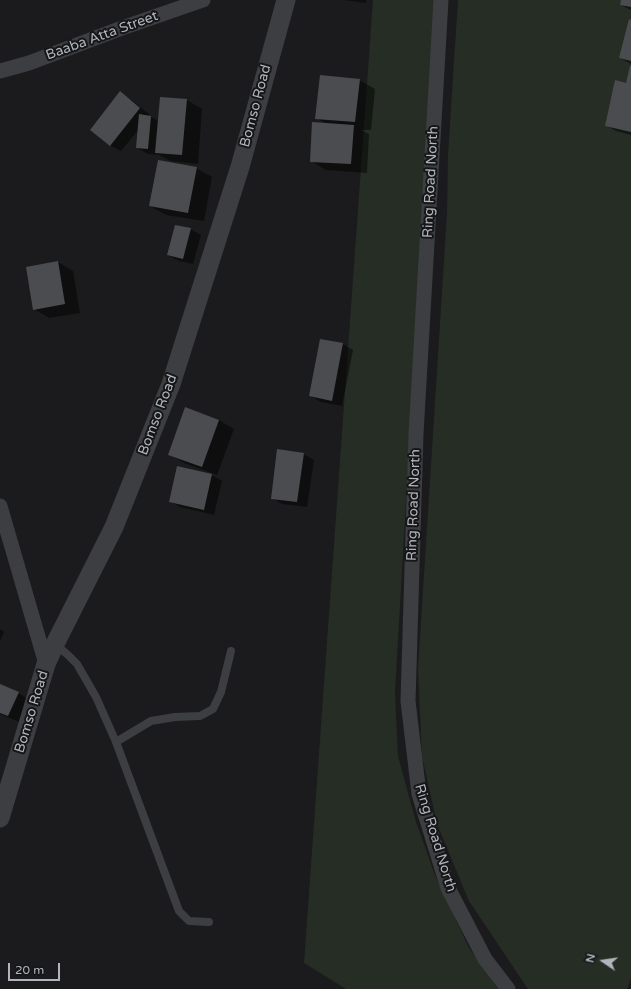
<!DOCTYPE html>
<style>
body{margin:0}
#map{position:relative;width:631px;height:989px;overflow:hidden;background:#1b1b1d;font-family:"Varela Round",sans-serif}
canvas{display:block}
.north{position:absolute;left:583px;top:941px;width:40px;height:40px;-webkit-text-stroke:3px #161618;paint-order:stroke;rotate:283deg;font-size:11px;font-weight:700;line-height:16px;text-align:center;color:#afb5bb}
.north::after{content:'';display:block;margin:auto;width:14px;height:18px;background:#afb5bb;clip-path:polygon(50% 0,100% 100%,50% 72%,0 100%)}
.scale{position:absolute;left:8px;top:963px;width:52px;height:18px;box-sizing:border-box;border:2px solid #afb5bb;border-top:0;padding-left:5px;font-size:12px;line-height:14px;white-space:nowrap;color:#afb5bb;-webkit-text-stroke:3px #161618;paint-order:stroke}
</style>
<div id="map">
<canvas width="631" height="989"></canvas>
<div class="north">N</div>
<div class="scale">20 m</div>
</div>
<script>
const context = document.querySelector('canvas').getContext('2d');
context.lineJoin = 'round';
function paint(path, color) {
  context.fillStyle = color;
  context.fill(path, 'evenodd');
}
function poly(rows) {
  const path = new Path2D();
  for (const r of rows) {
    path.moveTo(r[0], r[1]);
    for (let i = 2; i < r.length; i += 2) path.lineTo(r[i], r[i + 1]);
  }
  return path;
}
function stroke(path, color, width, dash) {
  context.strokeStyle = color;
  context.lineWidth = width;
  context.lineCap = dash ? 'butt' : 'round';
  context.setLineDash(dash || []);
  context.stroke(path);
}
function drawText(font, color, halo, rows, align = 'center') {
  context.font = font + ' "Varela Round",sans-serif';
  context.lineWidth = 4;
  context.setLineDash([]);
  context.textBaseline = 'middle';
  context.strokeStyle = halo;
  context.fillStyle = color;
  for (const [text, x, y, turn = 0] of rows) {
    context.save();
    context.translate(x, y);
    context.rotate((+turn || 0) * Math.PI / 180);
    context.textAlign = isNaN(turn) ? turn : align;
    if (halo) context.strokeText(text, 0, 0);
    context.fillText(text, 0, 0);
    context.restore();
  }
}
const green = poly([
 [373,0,435,0,395,692,398,756,416,822,435,875,468,946,498,989,346,989,304,963],
 [458,0,631,0,631,978,627,989,528,989,469,901,437,824,422,756,418,669,447,214,448,155]
]);
const shadow = poly([
 [343,0,366,0,366,3],
 [622,0,631,0,631,10,621,5],
 [631,21,631,64,620,58],
 [631,68,631,135,616,131,606,125,627,84],
 [359,80,375,89,371,130,361,130,369,134,367,173,326,170,311,161,327,124,316,118],
 [120,93,130,99,150,115,149,116,159,121,187,100,202,109,198,164,171,161,159,155,148,154,137,148,139,129,121,151,111,146,91,130],
 [196,168,212,177,204,221,166,215,150,206],
 [190,229,201,235,193,264,179,261,168,255],
 [58,262,73,271,80,313,49,318,34,309],
 [343,344,353,350,342,406,321,402,311,396],
 [185,408,219,420,234,429,217,475,184,463,169,454],
 [303,454,314,460,307,507,282,504,272,498],
 [212,475,222,481,214,515,180,507,170,501],
 [0,629,4,632,0,641],
 [0,685,18,693,33,702,24,724,0,714]
]);
const building = poly([
 [621,0,631,0,631,7,620,5],
 [629,19,631,20,631,61,619,58],
 [630,66,631,66,631,132,605,126,615,80,626,83],
 [320,75,360,79,355,122,315,119],
 [120,91,140,108,110,146,90,130],
 [160,97,187,99,182,155,155,153],
 [139,114,151,116,148,149,136,148],
 [312,122,354,125,351,164,310,162],
 [158,160,197,167,188,213,149,206],
 [175,225,191,228,183,259,167,255],
 [58,261,65,304,33,310,26,267],
 [320,339,343,343,332,401,309,396],
 [185,407,219,420,202,467,168,455],
 [277,449,304,453,297,502,271,499],
 [177,466,212,474,204,510,169,502],
 [0,684,19,692,8,716,0,713]
]);
const service = poly([
 [55,644,68,655,77,664,96,697,116,742,179,911,189,921,209,922],
 [116,742,151,721,175,717,200,716,213,709,221,692,231,651]
]);
const minor = poly([
 [441,0,416,434,408,701,419,794,448,888,485,959,508,989],
 [0,71,29,63,122,28,203,0],
 [0,506,46,664]
]);
const tertiary = poly([
 [0,818,46,664,55,644,114,527,171,384,240,167,286,0]
]);
const streetNames = [
 ["Baaba Atta Street",102,36,-20],
 ["Bomso Road",256,106,-75],
 ["Ring Road North",431,182,-87],
 ["Bomso Road",158,415,-69],
 ["Ring Road North",414,505,-88],
 ["Bomso Road",32,712,-73],
 ["Ring Road North",435,838,73]
];
paint(green, '#262d25');
paint(shadow, '#0007');
paint(building, '#4a4c4f');
stroke(service, '#3c3e41', 8);
stroke(minor, '#3c3e41', 15);
stroke(tertiary, '#3c3e41', 19);
drawText('14px', '#afb5bb', '#161618', streetNames);
</script>
